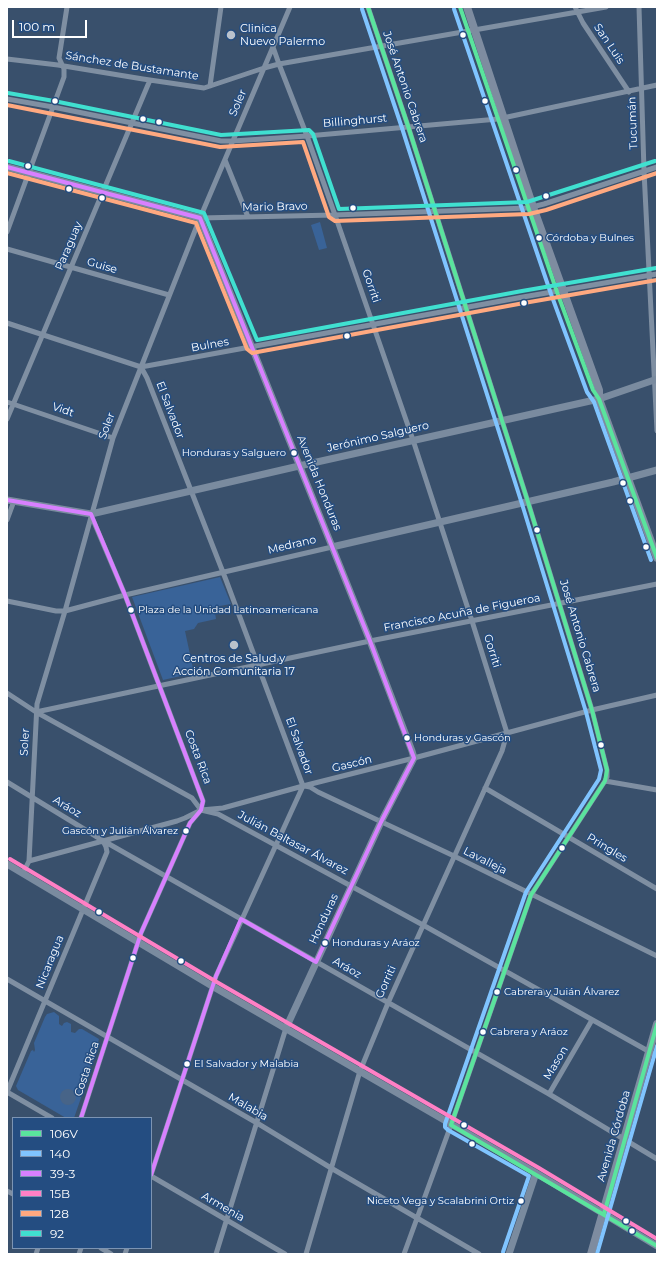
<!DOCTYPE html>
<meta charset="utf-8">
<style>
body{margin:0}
#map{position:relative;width:664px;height:1261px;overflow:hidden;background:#39506c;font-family:Montserrat,sans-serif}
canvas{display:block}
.frame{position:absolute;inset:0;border:8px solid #fff;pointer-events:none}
.legend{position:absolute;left:12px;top:1117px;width:140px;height:132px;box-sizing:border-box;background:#244d81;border:1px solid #7c94b3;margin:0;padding:5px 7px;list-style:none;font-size:12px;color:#fff}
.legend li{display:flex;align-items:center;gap:8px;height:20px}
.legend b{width:20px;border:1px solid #7c94b3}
.scale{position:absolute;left:12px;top:20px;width:75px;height:18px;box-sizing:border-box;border:2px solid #fff;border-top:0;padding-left:5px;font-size:12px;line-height:14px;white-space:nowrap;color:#fff;-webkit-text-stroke:3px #244d81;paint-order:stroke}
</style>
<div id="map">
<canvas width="664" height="1261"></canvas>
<div class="frame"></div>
<ul class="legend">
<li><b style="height:5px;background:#5ae49d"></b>106V</li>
<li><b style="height:5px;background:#80c4ff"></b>140</li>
<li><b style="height:5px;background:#d880ff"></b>39-3</li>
<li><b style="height:5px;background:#ff80c5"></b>15B</li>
<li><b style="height:5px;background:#ffa980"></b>128</li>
<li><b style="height:5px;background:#40e0d0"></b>92</li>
</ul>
<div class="scale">100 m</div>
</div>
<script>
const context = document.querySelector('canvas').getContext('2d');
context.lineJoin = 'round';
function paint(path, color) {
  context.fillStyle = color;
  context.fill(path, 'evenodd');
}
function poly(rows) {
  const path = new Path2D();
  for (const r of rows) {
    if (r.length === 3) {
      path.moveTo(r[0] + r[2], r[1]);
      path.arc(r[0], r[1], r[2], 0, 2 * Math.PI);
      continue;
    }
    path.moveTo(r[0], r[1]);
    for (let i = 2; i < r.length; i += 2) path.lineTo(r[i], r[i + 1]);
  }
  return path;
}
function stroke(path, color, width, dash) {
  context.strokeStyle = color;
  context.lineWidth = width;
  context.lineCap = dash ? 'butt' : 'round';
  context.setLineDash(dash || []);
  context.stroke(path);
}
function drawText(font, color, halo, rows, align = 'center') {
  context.font = font + ' Montserrat,sans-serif';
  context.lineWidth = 3;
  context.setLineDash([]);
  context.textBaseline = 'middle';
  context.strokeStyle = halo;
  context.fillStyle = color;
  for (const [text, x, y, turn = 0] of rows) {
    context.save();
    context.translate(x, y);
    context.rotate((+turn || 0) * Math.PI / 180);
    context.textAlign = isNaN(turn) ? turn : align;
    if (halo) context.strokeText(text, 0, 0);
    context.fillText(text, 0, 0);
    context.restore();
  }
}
const green = poly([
 [320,222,327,248,319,250,311,225],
 [220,577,231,604,214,607,216,619,198,623,194,629,185,631,194,673,163,680,132,597],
 [54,1012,59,1016,59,1024,62,1026,64,1023,67,1022,71,1024,71,1032,75,1033,79,1029,82,1029,99,1039,93,1061,90,1064,91,1069,74,1118,66,1118,18,1090,16,1086,31,1051,33,1050,34,1052,35,1050,34,1043,45,1017,47,1014]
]);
const water = poly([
 [68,1097,8]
]);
const street = poly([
 [368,7,408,126,528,502,592,710,607,770,607,777,605,781,531,895,451,1125,404,1254],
 [575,7,583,23,629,92],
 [639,7,644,171,657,431],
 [273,47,279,64,307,136,335,215,413,440,472,621,507,733,502,751,388,1003,360,1071,306,1254],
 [7,59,58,65,143,79,204,88,264,68,279,64,606,7],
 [210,86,221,7],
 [7,99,53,107,221,141,233,141,307,136,498,119,657,85],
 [225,160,248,217],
 [200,218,334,215,528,208,544,204,657,167],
 [7,232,64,77,64,69,59,58,67,7],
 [7,249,169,295],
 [7,323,141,367,523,297,657,274],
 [141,367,147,378,226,580,303,786,216,976,151,1175],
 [7,402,113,438],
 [7,419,150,80],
 [7,520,14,501],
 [7,601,56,611,65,611,125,595,332,547],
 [7,693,36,712,192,798,201,810,218,814,423,925,657,1056],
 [36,712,370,641,657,584],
 [605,781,657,790],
 [7,782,102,840,549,1094,657,1159],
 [305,786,310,787,318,792,454,856,657,956],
 [485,788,657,889],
 [29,861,177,821,185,818,201,810,223,808,303,786,414,758,592,710,657,695],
 [23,873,29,861,37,704,65,611,113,438,200,218,290,7],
 [7,979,257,1123,331,1168,479,1254],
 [7,1092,107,852,106,847,103,841],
 [7,1092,52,1118],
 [549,1094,592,1020],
 [81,1118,141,933,190,823,201,810,203,801,125,595,91,515],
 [151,1176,285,1254],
 [7,1191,13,1194],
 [101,1248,111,1254],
 [36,1254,38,1248],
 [79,1254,81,1248],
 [125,1254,127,1248],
 [216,1254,286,1028]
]);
const secondary = poly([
 [7,167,200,218,370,641,412,751,414,758,381,822,286,1028],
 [7,500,91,514,299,466,599,399,657,379],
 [332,547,613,482,657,470],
 [7,864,212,986,536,1173,657,1246],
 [509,1254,536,1173]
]);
const primary = poly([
 [467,7,533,207,599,390,599,399,657,558],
 [591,1254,657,1024]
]);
const bus1 = poly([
 [368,7,408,126,528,502,592,710,607,770,605,781,531,895,451,1125,657,1246],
 [460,7,557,292,593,390,599,399,657,558],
 [604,1214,657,1024]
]);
const bus2 = poly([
 [362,9,402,128,522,504,586,712,601,770,599,779,526,892,445,1124,445,1127,448,1130,529,1176,503,1252],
 [454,9,551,294,587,392,594,402,651,560],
 [597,1254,657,1046]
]);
const bus3 = poly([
 [7,167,200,218,370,641,414,758,381,822,316,962,241,919,216,976,151,1175],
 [7,500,91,514,125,595,203,801,201,810,190,823,141,933,81,1118]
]);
const bus4 = poly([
 [10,859,215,981,539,1168,657,1239]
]);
const bus5 = poly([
 [7,105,220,147,303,142,329,217,335,221,529,214,546,210,657,173],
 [7,173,196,223,247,349,252,353,524,303,657,280]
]);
const bus6 = poly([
 [8,93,54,101,221,135,309,130,313,134,339,209,527,202,655,161],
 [9,161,204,213,257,340,522,291,656,268]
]);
const markers = [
 [231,35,5,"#bac2cc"],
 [463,35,3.5,"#fff"],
 [55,101,3.5,"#fff"],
 [485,101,3.5,"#fff"],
 [143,119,3.5,"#fff"],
 [159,122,3.5,"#fff"],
 [28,166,3.5,"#fff"],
 [516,170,3.5,"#fff"],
 [69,189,3.5,"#fff"],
 [546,196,3.5,"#fff"],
 [102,198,3.5,"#fff"],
 [353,208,3.5,"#fff"],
 [539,238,3.5,"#fff"],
 [524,303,3.5,"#fff"],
 [347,336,3.5,"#fff"],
 [294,453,3.5,"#fff"],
 [623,483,3.5,"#fff"],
 [630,501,3.5,"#fff"],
 [537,530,3.5,"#fff"],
 [646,547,3.5,"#fff"],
 [131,610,3.5,"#fff"],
 [234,645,5,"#bac2cc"],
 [407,738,3.5,"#fff"],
 [601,745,3.5,"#fff"],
 [186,831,3.5,"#fff"],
 [562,848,3.5,"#fff"],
 [99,912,3.5,"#fff"],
 [325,943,3.5,"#fff"],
 [133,958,3.5,"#fff"],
 [181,961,3.5,"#fff"],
 [497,992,3.5,"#fff"],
 [483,1032,3.5,"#fff"],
 [187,1064,3.5,"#fff"],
 [464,1125,3.5,"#fff"],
 [472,1144,3.5,"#fff"],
 [521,1201,3.5,"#fff"],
 [626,1221,3.5,"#fff"],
 [632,1231,3.5,"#fff"]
];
const busNames = [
 ["Córdoba y Bulnes",546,238],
 ["Honduras y Salguero",286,453,"right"],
 ["Plaza de la Unidad Latinoamericana",138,610],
 ["Honduras y Gascón",414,738],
 ["Gascón y Julián Álvarez",178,831,"right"],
 ["Honduras y Aráoz",332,943],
 ["Cabrera y Juián Álvarez",504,992],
 ["Cabrera y Aráoz",490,1032],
 ["El Salvador y Malabia",194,1064],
 ["Niceto Vega y Scalabrini Ortiz",514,1201,"right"]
];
const poiNames = [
 ["Clinica",240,29],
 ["Nuevo Palermo",240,42],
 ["Centros de Salud y",234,659,"center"],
 ["Acción Comunitaria 17",234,672,"center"]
];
const streetNames = [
 ["San Luis",609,44,56],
 ["Sánchez de Bustamante",132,66,9],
 ["José Antonio Cabrera",405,87,71],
 ["Soler",238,103,-67],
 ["Billinghurst",355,121,-5],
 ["Tucumán",633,123,-92],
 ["Mario Bravo",275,207,-1],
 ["Paraguay",69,246,-67],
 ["Guise",102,266,16],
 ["Gorriti",371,286,71],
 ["Bulnes",210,345,-10],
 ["Vidt",63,410,19],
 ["El Salvador",170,410,69],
 ["Soler",107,426,-70],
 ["Jerónimo Salguero",378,437,-13],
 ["Avenida Honduras",319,483,68],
 ["Medrano",292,545,-13],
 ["Francisco Acuña de Figueroa",462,613,-11],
 ["José Antonio Cabrera",580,636,73],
 ["Gorriti",492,651,73],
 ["Soler",25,742,-87],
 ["El Salvador",299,746,70],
 ["Costa Rica",198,757,69],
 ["Gascón",352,764,-14],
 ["Aráoz",67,807,31],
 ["Julián Baltasar Álvarez",293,843,28],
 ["Pringles",607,848,31],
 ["Lavalleja",485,861,27],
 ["Honduras",324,919,-65],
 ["Nicaragua",50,962,-68],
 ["Aráoz",347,968,30],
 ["Gorriti",386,982,-66],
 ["Mason",556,1063,-59],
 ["Costa Rica",87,1069,-72],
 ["Malabia",248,1107,30],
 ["Avenida Córdoba",614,1136,-74],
 ["Armenia",223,1207,30]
];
paint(green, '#396398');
paint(water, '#476488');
stroke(street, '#7f8fa2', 5);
stroke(secondary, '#7a8b9f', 7);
stroke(primary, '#7e8ca0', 8);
stroke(bus1, '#5ae49d', 4);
stroke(bus2, '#80c4ff', 4);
stroke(bus3, '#d880ff', 4);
stroke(bus4, '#ff80c5', 4);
stroke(bus5, '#ffa980', 4);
stroke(bus6, '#40e0d0', 4);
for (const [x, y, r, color] of markers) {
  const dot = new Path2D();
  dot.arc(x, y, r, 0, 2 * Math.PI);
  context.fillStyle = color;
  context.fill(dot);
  stroke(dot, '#244d81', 1.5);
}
drawText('10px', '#fff', '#244d81', busNames, 'left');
drawText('11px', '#fff', '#244d81', poiNames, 'left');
drawText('11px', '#fff', '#244d81', streetNames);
</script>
